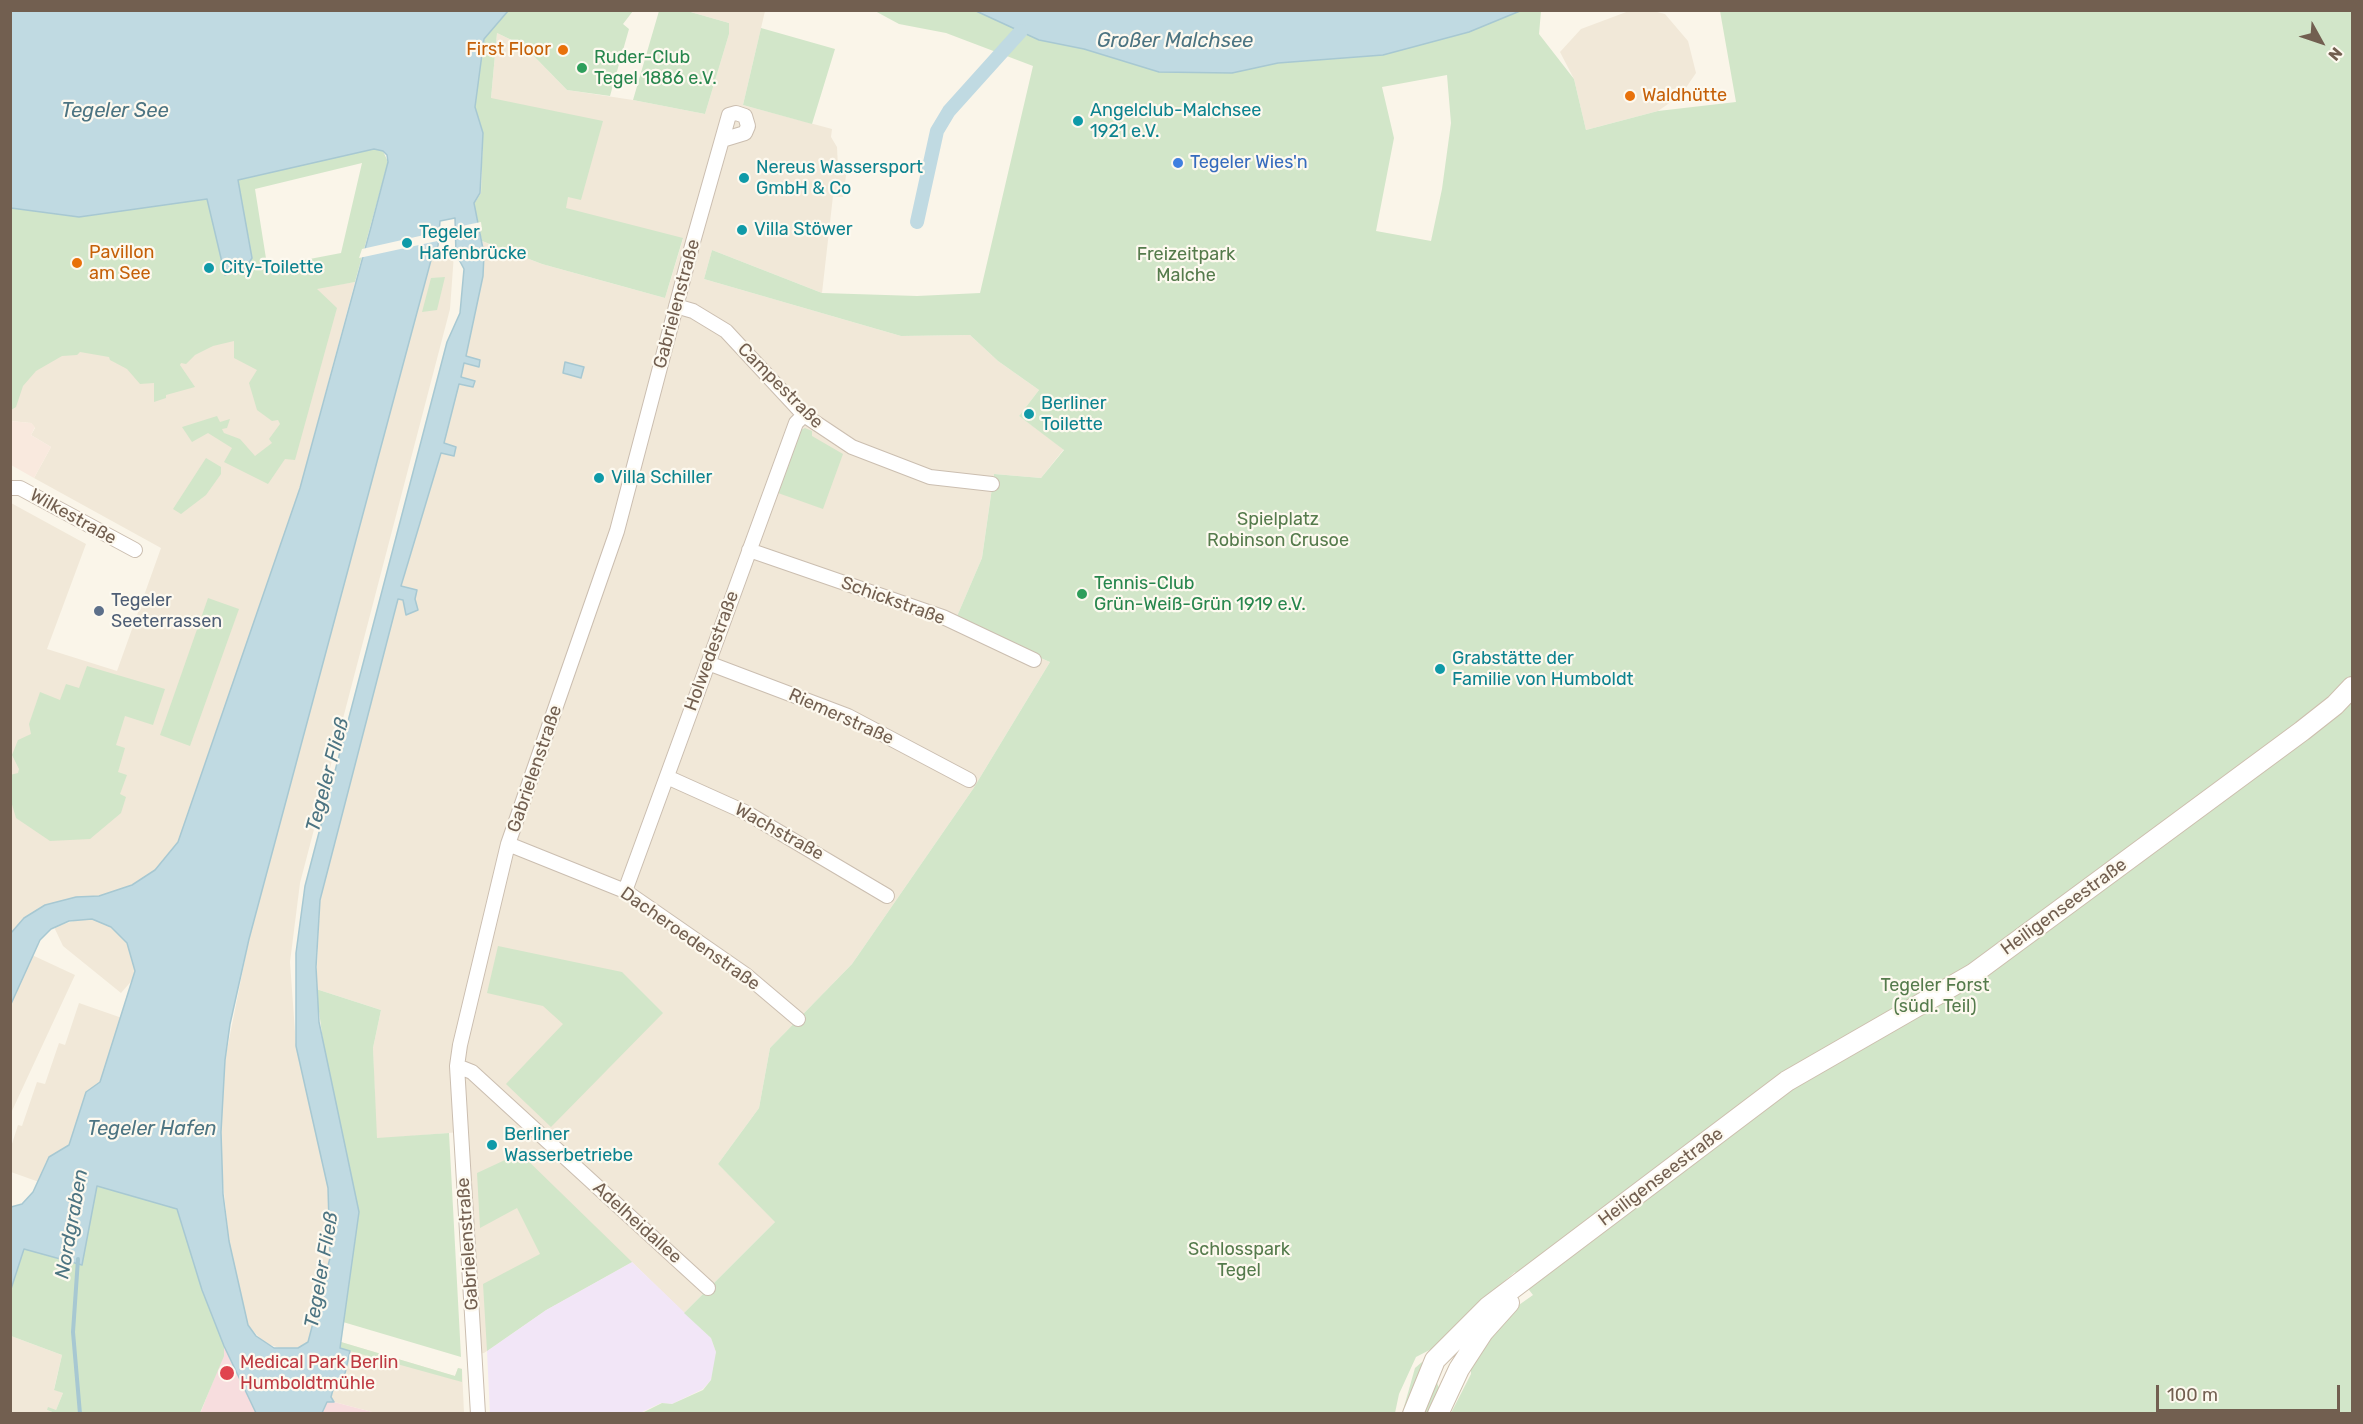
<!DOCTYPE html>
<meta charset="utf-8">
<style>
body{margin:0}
#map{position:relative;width:2363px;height:1424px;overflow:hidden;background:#faf5e9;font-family:Rubik,sans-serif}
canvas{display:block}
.frame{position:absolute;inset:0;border:12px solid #725f50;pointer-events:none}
.north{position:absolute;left:2291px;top:12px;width:60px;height:60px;-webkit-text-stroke:4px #fdf9ef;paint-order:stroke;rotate:130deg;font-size:16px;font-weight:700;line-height:24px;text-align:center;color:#725f50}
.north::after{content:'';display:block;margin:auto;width:21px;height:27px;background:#725f50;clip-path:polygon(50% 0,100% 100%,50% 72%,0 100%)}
.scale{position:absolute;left:2156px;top:1385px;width:184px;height:27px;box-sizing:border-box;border:3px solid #725f50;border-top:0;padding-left:8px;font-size:18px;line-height:21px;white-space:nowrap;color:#725f50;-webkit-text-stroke:4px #fdf9ef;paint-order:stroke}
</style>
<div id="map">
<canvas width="2363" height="1424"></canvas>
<div class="frame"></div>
<div class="north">N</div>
<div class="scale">100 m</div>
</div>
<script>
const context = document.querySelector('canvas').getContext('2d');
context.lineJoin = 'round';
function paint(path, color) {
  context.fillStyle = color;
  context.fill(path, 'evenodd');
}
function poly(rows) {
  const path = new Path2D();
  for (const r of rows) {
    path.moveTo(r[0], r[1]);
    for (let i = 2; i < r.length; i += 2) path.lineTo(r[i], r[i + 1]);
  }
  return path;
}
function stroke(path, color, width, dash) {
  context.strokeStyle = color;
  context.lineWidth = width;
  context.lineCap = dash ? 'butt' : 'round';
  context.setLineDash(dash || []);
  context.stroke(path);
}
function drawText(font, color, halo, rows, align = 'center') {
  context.font = font + ' Rubik,sans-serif';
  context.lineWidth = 4.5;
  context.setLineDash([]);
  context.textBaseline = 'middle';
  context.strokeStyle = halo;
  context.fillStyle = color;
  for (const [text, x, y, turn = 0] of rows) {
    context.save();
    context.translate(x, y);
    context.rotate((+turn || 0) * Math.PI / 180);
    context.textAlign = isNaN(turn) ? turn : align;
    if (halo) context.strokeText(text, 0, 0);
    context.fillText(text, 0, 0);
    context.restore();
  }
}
const residential = poly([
 [687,11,765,11,743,105,832,129,831,137,837,147,838,167,847,169,843,197,833,196,822,293,712,250,704,279,901,336,970,335,998,361,1039,390,1019,416,1064,449,1041,478,994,474,982,558,955,621,1050,662,973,789,852,964,770,1048,759,1108,718,1164,776,1221,684,1313,632,1262,546,1310,484,1353,474,1354,460,1132,376,1139,373,1048,381,1010,316,989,320,900,398,599,403,600,401,587,441,453,454,456,444,443,459,384,473,387,474,382,460,378,464,363,480,360,465,356,484,254,482,241,542,264,665,298,683,239,497,192,491,98,497,33,524,46,567,90,633,100,705,114,729,34,729,23],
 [1629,11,1653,11,1665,14,1688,41,1696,73,1681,95,1658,111,1586,130,1574,79,1560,52,1581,29],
 [434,249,454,254,450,309,300,883,290,962,296,1046,328,1188,330,1258,308,1342,298,1348,286,1350,264,1343,248,1325,229,1241,221,1163,221,1100,225,1060,249,939],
 [355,282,300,488,178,842,155,870,132,885,99,896,76,897,45,905,24,918,11,933,11,503,86,544,47,649,117,671,161,548,34,478,51,447,31,435,35,428,31,423,11,421,11,334],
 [80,919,92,919,111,927,127,943,134,962,135,977,121,993,63,946,54,927],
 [32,955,75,975,11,1113,11,1004],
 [79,1003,122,1018,100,1083,86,1092,69,1145,46,1162,39,1182,11,1172,11,1147,18,1125,22,1126,37,1082,45,1084,59,1043,65,1045],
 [11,1336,62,1355,54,1389,63,1393,56,1410,47,1410,55,1413,11,1414],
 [341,1342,455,1376,458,1368,462,1369,464,1413,376,1413,334,1402,331,1397,334,1385,342,1386]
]);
const commercial = poly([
 [10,421,31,423,35,427,31,435,51,447,34,478,11,465]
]);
const education = poly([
 [632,1262,711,1338,716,1352,715,1367,711,1380,703,1389,672,1404,661,1403,640,1413,490,1414,487,1351,546,1310]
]);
const medical = poly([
 [224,1346,256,1413,200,1414,223,1356],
 [327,1402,334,1402,376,1413,322,1414]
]);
const green = poly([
 [508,11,633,11,623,24,629,29,610,96,567,90,524,46,497,33,491,98,603,121,581,200,568,197,566,208,683,238,665,298,542,264,482,241,474,204,481,193,483,133,475,107,484,39],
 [659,11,687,11,729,23,729,34,705,114,633,100],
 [875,11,976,11,1039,40,1232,73,1278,63,1383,55,1469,32,1520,11,1541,11,1539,34,1574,79,1586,130,1658,111,1736,102,1720,11,2352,11,2352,1413,1451,1413,1471,1374,1471,1360,1516,1307,1533,1295,1515,1272,1469,1312,1441,1344,1416,1357,1399,1394,1395,1413,640,1414,662,1403,672,1404,703,1390,711,1380,716,1352,711,1338,684,1313,775,1222,718,1164,759,1108,770,1048,852,964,973,789,1050,662,955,621,982,558,994,474,1041,478,1064,450,1019,416,1039,390,998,361,970,335,901,336,704,279,712,250,822,293,917,296,980,293,1033,66,946,33,899,24],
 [1447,75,1451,123,1442,189,1431,241,1376,231,1394,138,1382,87],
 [761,28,835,49,812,124,743,105],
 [373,149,383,151,388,162,355,282,317,289,337,308,295,460,285,459,268,484,224,462,232,448,208,433,192,442,182,427,217,416,220,422,230,419,227,428,222,429,224,433,240,439,255,456,272,443,269,439,280,424,278,420,272,421,257,410,249,383,257,370,234,358,234,341,213,346,195,355,186,364,181,363,180,365,195,387,166,395,166,398,154,402,154,383,140,384,127,369,110,360,109,357,80,352,77,355,62,356,36,371,23,386,16,407,11,410,11,208,79,217,207,199,225,275,252,258,238,180],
 [362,163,341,253,294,262,268,271,255,189],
 [445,277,437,310,422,312,431,278],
 [805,428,812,431,812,436,843,454,823,509,778,493,801,430],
 [206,458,221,467,221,474,206,495,181,514,173,509],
 [208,598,239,609,190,746,160,735],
 [87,666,165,689,153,725,125,716,116,745,125,748,118,772,127,775,120,794,126,797,121,813,90,839,50,841,16,818,11,801,10,775,18,773,19,769,12,755,18,740,31,734,29,724,40,692,60,700,66,684,79,688],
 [498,946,622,972,663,1013,551,1127,506,1084,563,1024,543,1006,487,993],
 [316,989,381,1010,373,1048,377,1138,449,1133,461,1357,343,1322,359,1212,325,1056],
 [520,1153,632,1262,546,1310,487,1351,483,1284,540,1254,517,1208,480,1228,477,1173],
 [97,1186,177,1209,202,1290,224,1346,224,1356,200,1413,55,1413,47,1410,48,1407,56,1410,63,1393,54,1390,62,1355,11,1336,11,1289,24,1249,77,1264],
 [341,1342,455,1376,458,1368,462,1369,462,1382,339,1348],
 [1422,1362,1424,1366,1405,1413,1402,1414,1415,1368],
 [1436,1380,1440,1391,1433,1413,1421,1414]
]);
const water = poly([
 [11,11,508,11,484,39,475,107,483,133,480,193,474,203,484,254,483,276,466,356,480,360,479,367,464,363,461,377,475,381,473,387,459,384,444,443,456,447,454,456,441,453,401,586,417,590,415,599,418,610,406,615,403,600,398,599,320,900,316,967,319,1022,359,1212,340,1348,350,1351,342,1387,334,1386,331,1397,334,1402,327,1402,322,1413,256,1413,224,1346,202,1290,177,1209,97,1186,82,1265,24,1249,11,1289,11,1207,22,1204,33,1192,49,1157,69,1145,86,1092,100,1082,135,971,127,943,111,927,92,919,69,921,51,929,40,940,11,1004,11,933,24,918,45,905,76,897,99,896,132,885,155,870,178,842,300,488,371,227,388,162,387,155,383,151,374,149,238,180,252,258,245,269,225,275,207,199,79,217,11,208,11,11],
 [455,218,456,254,464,269,460,313,447,342,305,886,296,953,296,1046,328,1188,330,1258,308,1342,298,1348,274,1348,256,1336,248,1325,229,1241,223,1194,221,1132,225,1060,230,1024,249,939,434,249,438,246,440,221,455,218],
 [976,11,1520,11,1469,32,1383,55,1278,63,1232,73,1159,72,1084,49,1039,40,976,11],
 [565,362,584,367,581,378,563,373,565,362]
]);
const pier = poly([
 [481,222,482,230,452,237,452,228],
 [442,231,442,240,359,258,362,249]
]);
const stream = poly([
 [78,1259,73,1332,80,1414]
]);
const canal = poly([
 [917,222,937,131,949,111,1021,31]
]);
const minor = poly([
 [676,306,693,311,726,331,804,415,852,447,930,477,992,484],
 [10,488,20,488,135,550],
 [749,550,943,617,1034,660],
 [708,663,848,716,969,780],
 [667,777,747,813,887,896],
 [508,844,625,891,746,975,798,1019],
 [625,891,796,423,804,415],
 [457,1066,472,1072,708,1288],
 [478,1414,457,1066,460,1045,508,844,617,531,693,242,729,115,736,113,745,116,748,126,745,133,722,140]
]);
const secondary = poly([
 [1413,1414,1435,1360,1488,1307,1787,1081,1973,974,2302,731,2335,705,2352,687],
 [1438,1414,1459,1369,1483,1332,1509,1303]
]);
const markers = [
 [563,50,6,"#e8710a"],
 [582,68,6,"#2e9e5b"],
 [1630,96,6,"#e8710a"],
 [1078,121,6,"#0f9aa8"],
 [1178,163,6,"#3f7fe0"],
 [744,178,6,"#0f9aa8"],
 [742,230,6,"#0f9aa8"],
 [407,243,6,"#0f9aa8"],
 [77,263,6,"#e8710a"],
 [209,268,6,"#0f9aa8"],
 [1029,414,6,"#0f9aa8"],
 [599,478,6,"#0f9aa8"],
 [1082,594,6,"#2e9e5b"],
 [99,611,6,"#5c6f8a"],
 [1440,669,6,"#0f9aa8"],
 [492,1145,6,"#0f9aa8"],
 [227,1373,8,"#e0444e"]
];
const foodNames = [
 ["First Floor",551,50,"right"],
 ["Waldhütte",1642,96],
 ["Pavillon",89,253],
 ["am See",89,274]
];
const leisureNames = [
 ["Ruder-Club",594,58],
 ["Tegel 1886 e.V.",594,79],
 ["Tennis-Club",1094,584],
 ["Grün-Weiß-Grün 1919 e.V.",1094,605]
];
const cultureNames = [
 ["Angelclub-Malchsee",1090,111],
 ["1921 e.V.",1090,132],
 ["Nereus Wassersport",756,168],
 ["GmbH & Co",756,189],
 ["Villa Stöwer",754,230],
 ["Tegeler",419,233],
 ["Hafenbrücke",419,254],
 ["City-Toilette",221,268],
 ["Berliner",1041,404],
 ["Toilette",1041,425],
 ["Villa Schiller",611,478],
 ["Grabstätte der",1452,659],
 ["Familie von Humboldt",1452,680],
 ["Berliner",504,1135],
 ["Wasserbetriebe",504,1156]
];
const shopNames = [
 ["Tegeler Wies'n",1190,163]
];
const parkNames = [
 ["Freizeitpark",1186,255],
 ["Malche",1186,276],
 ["Spielplatz",1278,520],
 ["Robinson Crusoe",1278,541],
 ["Tegeler Forst",1935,986],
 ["(südl. Teil)",1935,1007],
 ["Schlosspark",1239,1250],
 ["Tegel",1239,1271]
];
const streetNames = [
 ["Gabrielenstraße",677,304,-75],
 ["Campestraße",780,386,45],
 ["Wilkestraße",73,517,29],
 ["Schickstraße",893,601,20],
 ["Holwedestraße",712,651,-70],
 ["Riemerstraße",841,717,24],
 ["Gabrielenstraße",535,769,-71],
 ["Wachstraße",779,832,29],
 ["Heiligenseestraße",2064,907,-36],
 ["Dacheroedenstraße",690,939,35],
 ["Heiligenseestraße",1661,1177,-37],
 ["Adelheidallee",637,1223,42],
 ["Gabrielenstraße",468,1244,-94]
];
const serviceNames = [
 ["Tegeler",111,601],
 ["Seeterrassen",111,622]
];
const healthNames = [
 ["Medical Park Berlin",240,1363],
 ["Humboldtmühle",240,1384]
];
const waterNames = [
 ["Großer Malchsee",1175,41],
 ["Tegeler See",115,111],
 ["Tegeler Fließ",328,775,-75],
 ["Tegeler Hafen",152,1129],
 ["Nordgraben",72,1224,-80],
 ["Tegeler Fließ",322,1270,-80]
];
paint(residential, '#f1e8d8');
paint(commercial, '#f9e9de');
paint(education, '#f2e6f7');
paint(medical, '#f7ddde');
paint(green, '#d2e6c9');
paint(water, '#c0dae2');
stroke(water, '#a7c8d2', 1.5);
paint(pier, '#faf5e9');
stroke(stream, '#a7c8d2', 4);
stroke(canal, '#c0dae2', 14);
stroke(minor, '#cbbeb0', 16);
stroke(secondary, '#cdbfae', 22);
stroke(minor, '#fff', 14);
stroke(secondary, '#fff', 20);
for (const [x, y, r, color] of markers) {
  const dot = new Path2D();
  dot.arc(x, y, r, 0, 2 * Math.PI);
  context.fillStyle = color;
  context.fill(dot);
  stroke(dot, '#fdf9ef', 2);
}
drawText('18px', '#c56008', '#fdf9ef', foodNames, 'left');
drawText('18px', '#27864d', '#fdf9ef', leisureNames, 'left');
drawText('18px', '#0d838f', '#fdf9ef', cultureNames, 'left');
drawText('18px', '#366cbe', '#fdf9ef', shopNames, 'left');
drawText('18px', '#557b4c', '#fdf9ef', parkNames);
drawText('18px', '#725f50', '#fdf9ef', streetNames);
drawText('18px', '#4e5e75', '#fdf9ef', serviceNames, 'left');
drawText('18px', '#be3a42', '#fdf9ef', healthNames, 'left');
drawText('italic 20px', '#4c7482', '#fdf9ef', waterNames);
</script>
